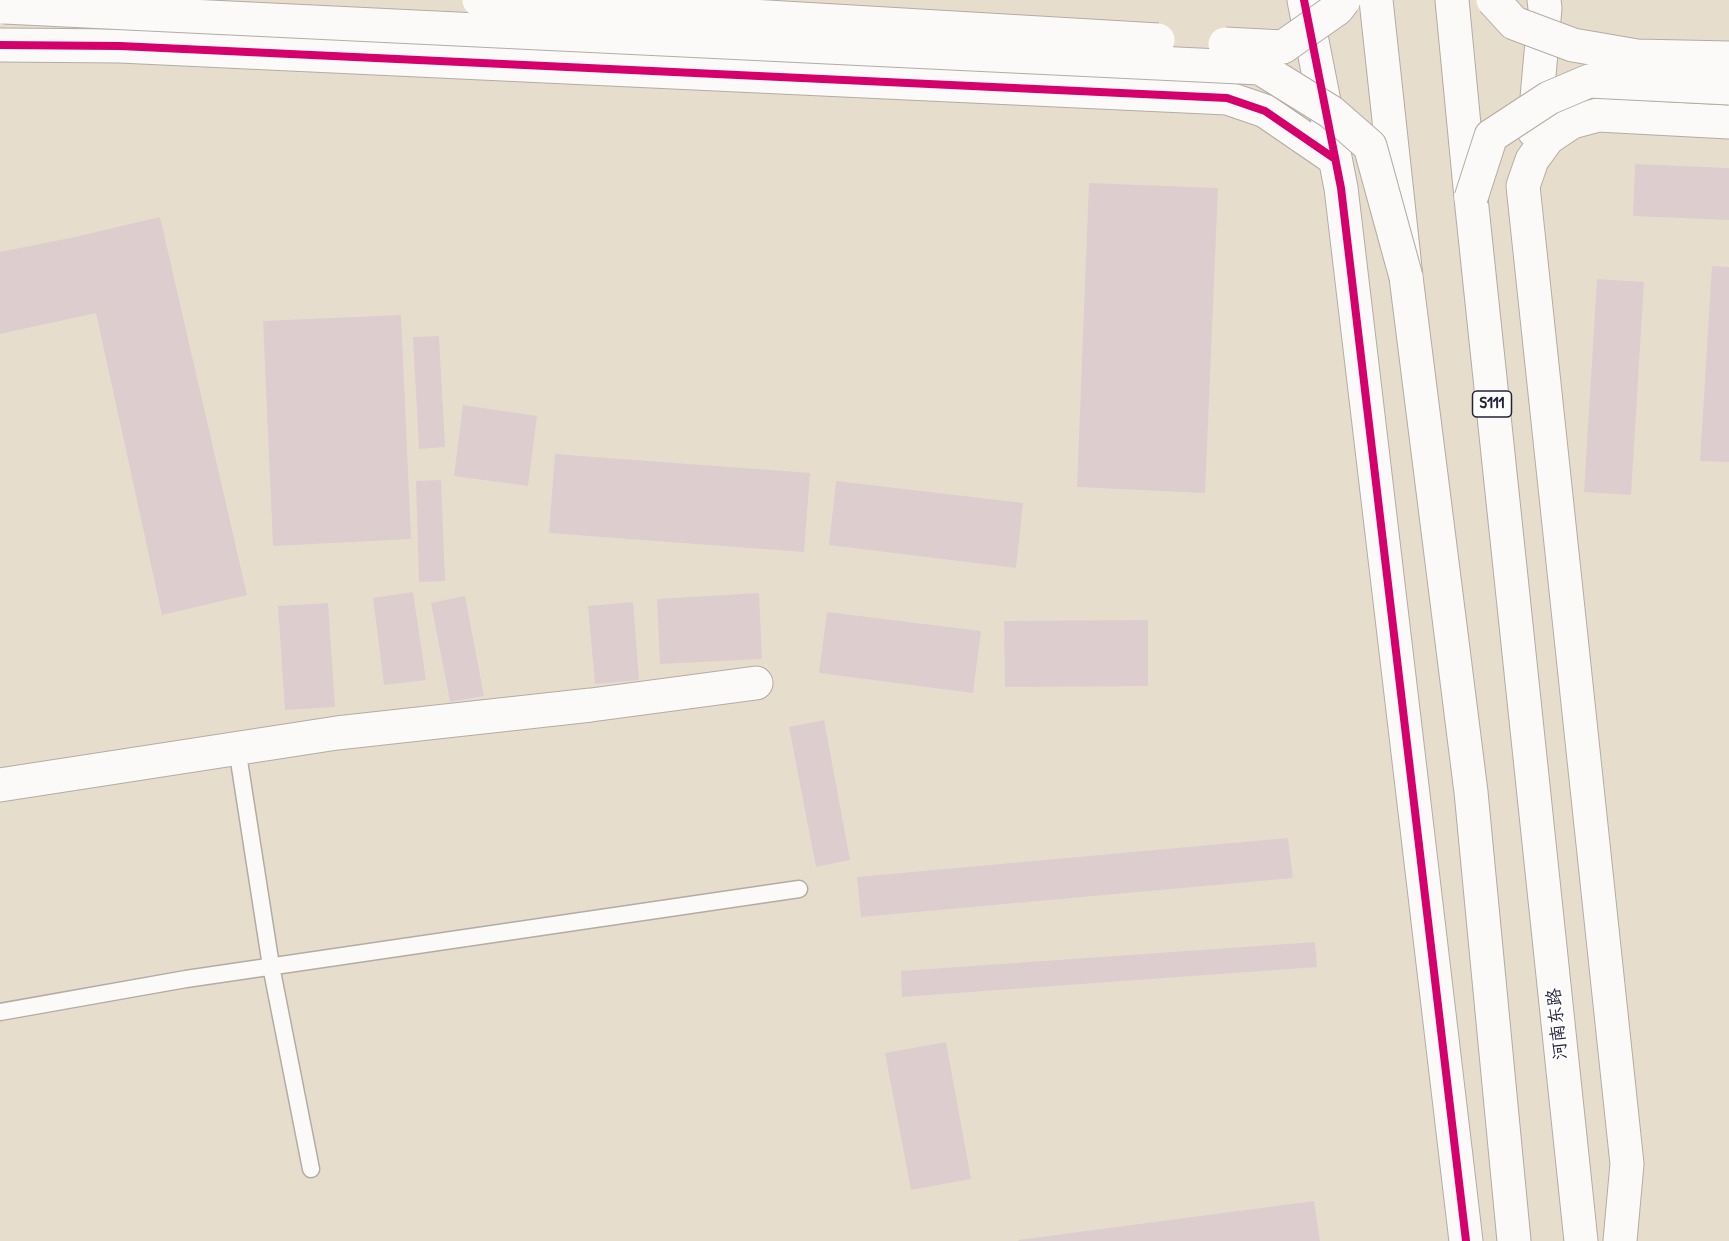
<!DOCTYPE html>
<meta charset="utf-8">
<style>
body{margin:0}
canvas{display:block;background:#e7ddcd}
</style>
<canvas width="1729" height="1241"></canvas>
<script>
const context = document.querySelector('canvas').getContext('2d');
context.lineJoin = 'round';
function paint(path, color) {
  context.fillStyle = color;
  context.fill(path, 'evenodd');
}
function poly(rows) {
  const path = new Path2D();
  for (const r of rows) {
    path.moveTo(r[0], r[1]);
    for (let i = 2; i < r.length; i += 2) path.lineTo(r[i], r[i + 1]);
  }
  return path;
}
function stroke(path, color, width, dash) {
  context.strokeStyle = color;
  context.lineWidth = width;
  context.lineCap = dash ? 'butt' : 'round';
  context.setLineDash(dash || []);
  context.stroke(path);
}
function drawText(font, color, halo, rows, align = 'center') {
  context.font = font + ' "Patrick Hand","LXGW WenKai TC",sans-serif';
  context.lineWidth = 5;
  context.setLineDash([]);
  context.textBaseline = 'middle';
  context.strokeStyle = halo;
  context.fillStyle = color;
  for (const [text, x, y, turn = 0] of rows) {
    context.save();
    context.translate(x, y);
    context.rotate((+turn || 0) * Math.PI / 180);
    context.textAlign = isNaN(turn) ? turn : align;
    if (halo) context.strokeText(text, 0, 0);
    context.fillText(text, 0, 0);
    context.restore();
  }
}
const building = poly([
 [1635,164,1729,168,1729,220,1633,216],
 [1089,183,1218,188,1205,493,1077,487],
 [160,217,247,595,162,615,96,313,0,334,0,252,75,237],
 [1712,266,1729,267,1729,462,1700,461],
 [1597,279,1644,282,1631,495,1584,492],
 [401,315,411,539,273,546,263,321],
 [439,336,445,447,419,449,413,337],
 [463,405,537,416,528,486,454,476],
 [555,454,810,473,804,552,549,533],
 [441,480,445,581,419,582,416,481],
 [836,481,1023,503,1016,568,829,545],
 [413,592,426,680,384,685,373,598],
 [759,593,762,659,660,664,657,599],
 [465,596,484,696,450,702,431,603],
 [633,602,639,680,595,684,588,606],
 [328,603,335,707,285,710,278,606],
 [827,612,981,631,973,693,819,673],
 [1148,620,1148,686,1005,687,1004,621],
 [824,720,850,860,816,867,789,727],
 [1288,838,1293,878,861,917,857,877],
 [1315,942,1317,967,902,997,901,971],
 [946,1042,971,1179,911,1190,885,1053],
 [1314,1201,1320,1241,1019,1241,1018,1240]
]);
const service = poly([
 [237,748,271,966,311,1169],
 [0,1012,186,979,799,889]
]);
const minor = poly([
 [0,785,337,733,591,705,756,683]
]);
const tertiary = poly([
 [1304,0,1341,188,1466,1241],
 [0,45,120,46,1227,98,1265,111,1335,159],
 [1534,131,1545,8,1544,0]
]);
const primary = poly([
 [1376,0,1406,277,1471,792,1514,1241],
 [1452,0,1471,198,1581,1241]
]);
const trunk = poly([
 [1620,1241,1627,1164,1523,186,1532,160,1548,138,1572,122,1598,115,1729,122]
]);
const trunkBridge = poly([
 [479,0,1158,40],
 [1493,0,1514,23,1573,45,1637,56,1729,58],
 [4,7,1260,68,1331,112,1370,146,1406,277],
 [1225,44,1283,47,1337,9,1344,0],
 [1471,198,1491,136,1549,98,1589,81,1729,88]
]);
const cycleway = poly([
 [1304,0,1341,188,1466,1241],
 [0,45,120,46,1227,98,1265,111,1335,159]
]);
const shields = [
 [1492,404,39]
];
const shieldNames = [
 ["S111",1492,404]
];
const streetNames = [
 ["河南东路",1558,1024,-96]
];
paint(building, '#decdcf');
stroke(service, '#b2aca4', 19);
stroke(minor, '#b2aca4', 35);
stroke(tertiary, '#b2aca4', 35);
stroke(primary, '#b2aca4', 35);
stroke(trunk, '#b2aca4', 35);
stroke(service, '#fbfaf8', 16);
stroke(minor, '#fbfaf8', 33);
stroke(tertiary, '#fbfaf8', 33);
stroke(primary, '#fbfaf8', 33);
stroke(trunk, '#fbfaf8', 33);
stroke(trunkBridge, '#b2aca4', 35, []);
stroke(trunkBridge, '#fbfaf8', 33);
stroke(cycleway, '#d6006c', 8);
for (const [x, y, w] of shields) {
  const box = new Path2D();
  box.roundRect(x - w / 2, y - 13, w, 26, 4.5);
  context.fillStyle = '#fff';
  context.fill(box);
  stroke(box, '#22223b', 1.5);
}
drawText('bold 16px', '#22223b', null, shieldNames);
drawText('18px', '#22223b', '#fff', streetNames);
</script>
